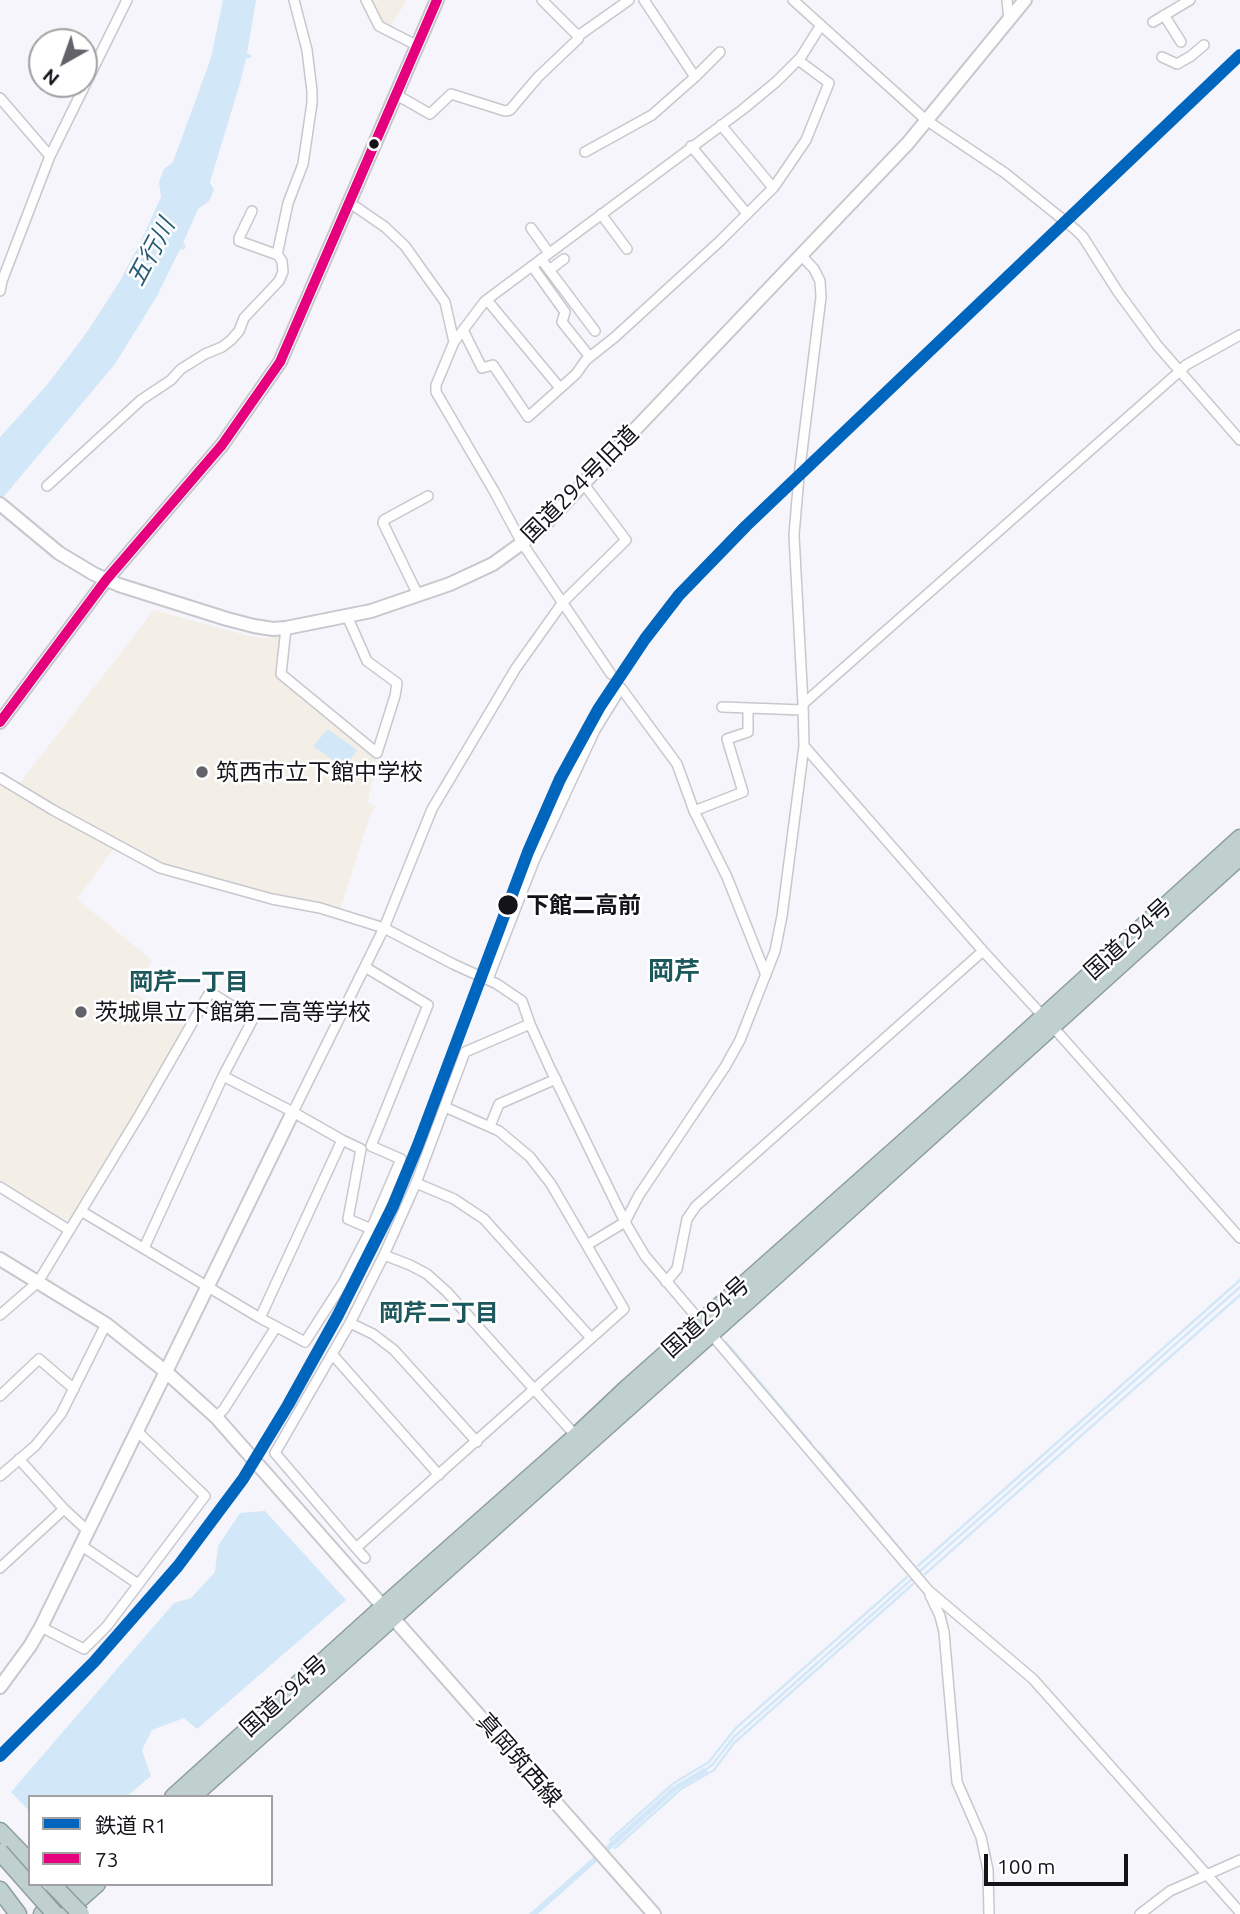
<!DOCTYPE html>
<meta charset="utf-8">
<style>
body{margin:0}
#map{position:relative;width:1240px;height:1914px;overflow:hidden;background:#f6f5fb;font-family:Ubuntu,"Noto Sans JP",sans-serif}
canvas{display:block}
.legend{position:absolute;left:28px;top:1795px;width:245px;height:91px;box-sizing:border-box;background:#fff;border:2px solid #a1a1a3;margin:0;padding:9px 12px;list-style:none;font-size:21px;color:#14131a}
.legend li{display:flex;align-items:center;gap:14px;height:35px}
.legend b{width:35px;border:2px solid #a1a1a3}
.north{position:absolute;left:28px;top:28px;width:70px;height:70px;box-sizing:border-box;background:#fff;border:2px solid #a1a1a3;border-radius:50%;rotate:220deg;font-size:19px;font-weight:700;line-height:28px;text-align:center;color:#14131a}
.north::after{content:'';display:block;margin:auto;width:24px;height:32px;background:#636269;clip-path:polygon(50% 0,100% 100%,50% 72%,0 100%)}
.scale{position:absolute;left:984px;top:1854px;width:144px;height:32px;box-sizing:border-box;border:4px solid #14131a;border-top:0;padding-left:9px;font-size:21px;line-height:24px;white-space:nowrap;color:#14131a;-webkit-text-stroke:5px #fff;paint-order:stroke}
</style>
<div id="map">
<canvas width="1240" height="1914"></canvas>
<ul class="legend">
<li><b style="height:9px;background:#0065bd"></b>鉄道 R1</li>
<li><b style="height:9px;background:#e5007d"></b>73</li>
</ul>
<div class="north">N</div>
<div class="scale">100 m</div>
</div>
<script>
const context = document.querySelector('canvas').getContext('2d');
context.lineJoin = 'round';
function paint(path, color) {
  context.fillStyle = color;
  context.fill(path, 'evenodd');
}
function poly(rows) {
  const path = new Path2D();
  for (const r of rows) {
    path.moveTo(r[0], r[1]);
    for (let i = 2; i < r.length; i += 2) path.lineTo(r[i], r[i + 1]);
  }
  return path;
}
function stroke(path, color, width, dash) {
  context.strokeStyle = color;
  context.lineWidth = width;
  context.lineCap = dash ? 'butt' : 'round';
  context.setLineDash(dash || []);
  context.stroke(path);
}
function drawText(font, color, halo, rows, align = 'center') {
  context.font = font + ' Ubuntu,"Noto Sans JP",sans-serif';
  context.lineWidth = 5;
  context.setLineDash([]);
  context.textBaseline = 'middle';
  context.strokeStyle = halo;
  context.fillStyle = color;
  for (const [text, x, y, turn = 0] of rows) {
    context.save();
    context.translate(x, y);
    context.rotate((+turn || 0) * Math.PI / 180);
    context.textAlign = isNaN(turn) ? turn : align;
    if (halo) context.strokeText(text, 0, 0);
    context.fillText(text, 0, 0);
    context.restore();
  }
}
const education = poly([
 [369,0,407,0,389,29,380,23],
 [154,610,249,636,265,638,280,636,276,673,377,760,368,802,376,807,371,812,341,907,343,911,272,895,162,865,121,844,19,784],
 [0,782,114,848,77,899,152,960,132,991,193,1032,72,1219,65,1221,0,1181]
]);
const water = poly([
 [223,0,256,0,247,53,251,55,251,58,246,58,240,83,210,182,214,190,209,201,198,209,183,243,186,246,184,250,180,249,157,296,115,364,0,501,0,437,47,385,87,332,120,281,140,243,161,197,159,182,164,169,173,162,211,58],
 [328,729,357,750,344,768,313,746],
 [265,1511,346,1600,197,1729,184,1718,152,1730,142,1750,151,1776,126,1797,30,1797,30,1812,11,1792,174,1603,191,1598,215,1572,218,1546,240,1513],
 [704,1768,708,1772,678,1789,538,1914,529,1914,674,1786]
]);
const stream = poly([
 [726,1342,811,1443],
 [819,1452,919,1572,1240,1287],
 [918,1566,1240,1280],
 [925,1574,1240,1295],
 [704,1771,713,1764,734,1737,911,1580],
 [610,1840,674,1783,709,1762,735,1729,907,1577],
 [615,1848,681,1789,714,1770,734,1743,913,1584]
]);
const street = poly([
 [366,0,379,26,416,45],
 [542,0,578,36,629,0],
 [644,0,695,77,720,52],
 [793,0,926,120,1005,173,1076,230,1083,237,1118,292,1157,345,1240,440],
 [1007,0,1009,20],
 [1164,15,1181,42],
 [1153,22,1190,0],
 [1162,57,1177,64,1191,56,1204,45],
 [0,98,50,156],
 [402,98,430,114,451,94,505,111,510,110,538,77,578,39,580,34],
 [721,125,770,184],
 [691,146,744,210],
 [585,152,652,115,695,77],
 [356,207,385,227,405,246,445,302,454,342],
 [601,214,627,249],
 [531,228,549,253],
 [277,255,288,203,303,164,312,103,312,91,307,50,294,0],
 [541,259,595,331],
 [532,266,565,312,562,322,590,357],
 [549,270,564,259],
 [0,291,2,281,50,156,127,0],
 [487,300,560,388],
 [463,330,482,368,493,365,528,417,576,374,586,360,615,337,720,241,774,187,806,140,829,83,798,60],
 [47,486,141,400,171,380,181,369,205,354,222,347,231,340,239,331,244,318,279,281,283,272,282,261,278,255,239,241,239,238,252,211],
 [418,595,383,523,384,520,428,496],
 [286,628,281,674,377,753,395,696,397,683,367,661,347,616],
 [611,674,522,543,494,491,436,392,436,385,454,342,485,301,742,110,776,82,801,57,821,25],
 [803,704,1180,371,1186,365,1240,335],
 [722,707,803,710],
 [804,746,983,951,1053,1027,1240,1238],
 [0,778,53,810,160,868,272,899,320,908,384,928,453,964,497,984,522,1001,530,1024,550,1068,625,1222,645,1256,928,1590,1033,1679,1240,1912],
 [694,811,743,792,727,739,748,732,748,708],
 [488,979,534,861,595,730,621,688,677,764,694,811,727,877,766,975],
 [445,1107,499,1131,530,1157,551,1184,624,1309,356,1548,275,1453,350,1323,384,1255,416,1183,465,1052,530,1024],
 [293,1112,384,928,432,809,516,668,563,602,626,540,583,483],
 [490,1126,499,1104,556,1079],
 [342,1140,361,1149,348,1219,371,1229],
 [416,1183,454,1199,484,1219,591,1338],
 [0,1187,69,1230],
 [81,1211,260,1318,305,1342,343,1283,371,1229,401,1159,371,1146,428,1005,365,967],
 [587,1245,625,1222,639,1195,725,1067,740,1040,775,951,782,916,804,746,803,704,794,535,799,476,821,297,820,281,814,269,801,255],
 [144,1248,223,1076],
 [384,1255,410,1265,427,1274,447,1292,576,1436],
 [666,1282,677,1269,687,1219,696,1206,983,951],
 [0,1315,38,1282,140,1114,210,992,253,1019,223,1076,293,1112,342,1140,260,1318],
 [350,1323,373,1334,394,1350,477,1442],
 [332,1354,439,1475],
 [0,1396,39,1359,74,1389],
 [216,1417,224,1409,276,1327],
 [19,1459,64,1509,89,1532],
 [0,1476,35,1446,61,1414,106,1324],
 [82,1546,138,1584],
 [356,1548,365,1558],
 [0,1568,64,1509],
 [930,1595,940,1616,944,1632,957,1782,981,1837,988,1870,989,1914],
 [41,1627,84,1649,107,1626,205,1496,137,1431],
 [1140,1914,1170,1891,1240,1860]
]);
const secondary = poly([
 [0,504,59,553,94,574,119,585,227,619,254,626,273,629,286,628,371,611,450,584,493,564,522,543,543,526,908,143,1025,0],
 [0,722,106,580,222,445,280,362,437,0],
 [0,1259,106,1324,165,1371,216,1417,654,1914],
 [0,1687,30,1646,41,1627,293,1112]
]);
const highway = poly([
 [173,1797,384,1606,576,1436,628,1387,969,1084,1240,838],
 [192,1797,777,1275,1240,857],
 [0,1831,30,1862],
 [0,1890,18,1914],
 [42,1914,75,1884],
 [63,1914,97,1884]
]);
const highwayBridge = poly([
 [0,1852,55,1914],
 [52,1884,81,1914]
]);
const bus1 = poly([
 [0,722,106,580,222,445,280,362,437,0]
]);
const rail1 = poly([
 [0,1756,94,1662,178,1566,243,1479,288,1405,338,1315,393,1206,418,1145,528,852,560,779,599,708,645,639,679,595,746,526,1240,55]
]);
const markers = [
 [374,144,6,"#14131a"],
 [202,772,7,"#636269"],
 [508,905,11,"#14131a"],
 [81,1012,7,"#636269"]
];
const streetNames = [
 ["国道294号旧道",580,484,-45],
 ["国道294号",1128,939,-42],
 ["国道294号",706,1317,-42],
 ["国道294号",284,1696,-42],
 ["真岡筑西線",519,1760,49]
];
const poiNames = [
 ["筑西市立下館中学校",216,772],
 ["茨城県立下館第二高等学校",95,1012]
];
const stopNames = [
 ["下館二高前",526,905]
];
const waterNames = [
 ["五行川",151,252,-62]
];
const neighbourhoodNames = [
 ["岡芹一丁目",189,982],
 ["岡芹二丁目",439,1313]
];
const quarterNames = [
 ["岡芹",674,971]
];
paint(education, '#f4efe6');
paint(water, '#d2e7f7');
stroke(stream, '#d2e7f7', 2.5);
stroke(street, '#c8c7ce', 12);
stroke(secondary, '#c8c7ce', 16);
stroke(highway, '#8d9e9e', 19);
stroke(street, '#fefefe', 9);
stroke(secondary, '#fefefe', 12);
stroke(highway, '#c0d0cf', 16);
stroke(highwayBridge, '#8d9e9e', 19, []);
stroke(highwayBridge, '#c0d0cf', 16);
stroke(bus1, '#e5007d', 10);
stroke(rail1, '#0065bd', 12);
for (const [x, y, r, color] of markers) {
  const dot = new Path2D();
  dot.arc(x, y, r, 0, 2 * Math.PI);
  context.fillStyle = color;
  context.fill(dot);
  stroke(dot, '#fff', 2.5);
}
drawText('23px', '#14131a', '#fff', streetNames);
drawText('23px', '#14131a', '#fff', poiNames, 'left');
drawText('bold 23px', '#14131a', '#fff', stopNames, 'left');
drawText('italic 24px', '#285b78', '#fff', waterNames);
drawText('bold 24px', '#1c575b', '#fff', neighbourhoodNames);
drawText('bold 26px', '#1c575b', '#fff', quarterNames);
</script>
